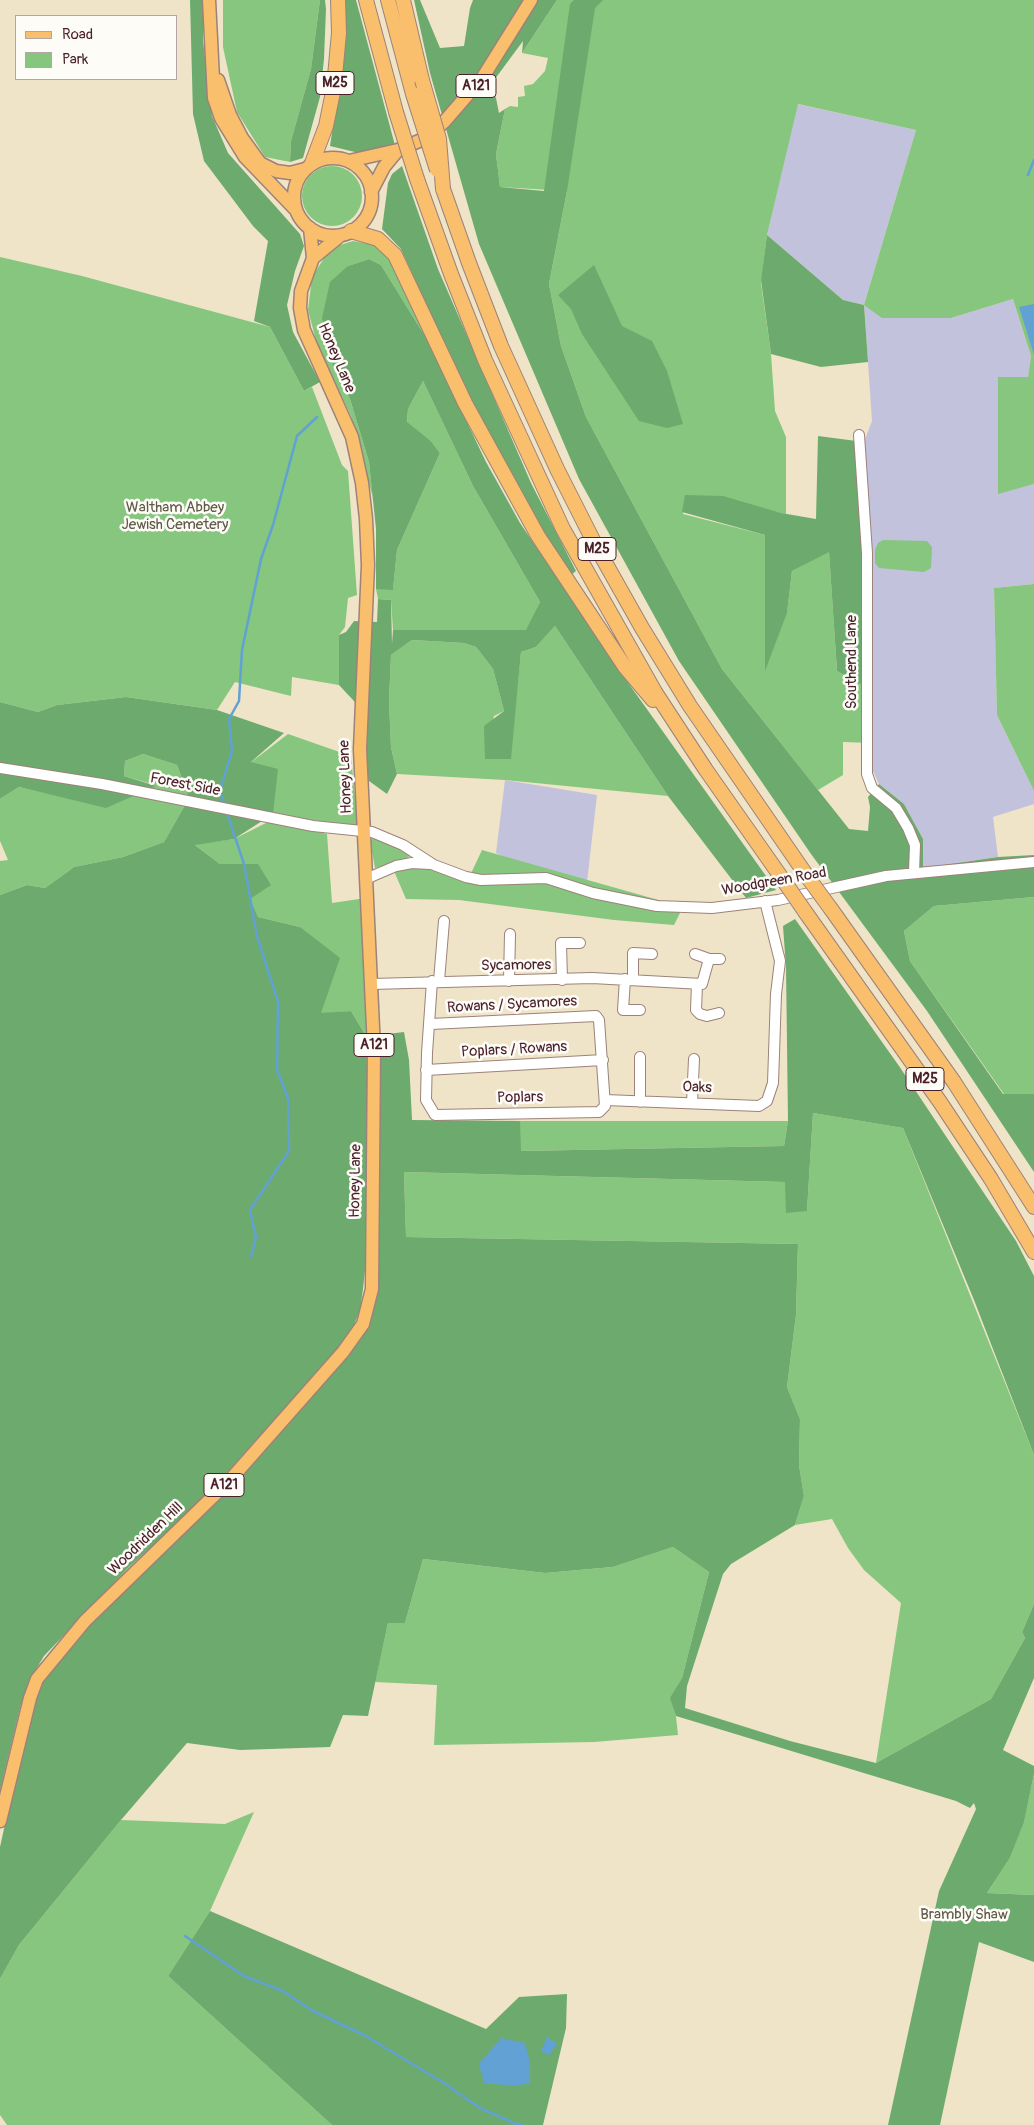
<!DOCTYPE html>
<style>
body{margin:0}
#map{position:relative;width:1034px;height:2125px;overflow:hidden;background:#efe4c8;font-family:Pangolin,sans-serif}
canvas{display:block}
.legend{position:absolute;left:15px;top:15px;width:162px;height:65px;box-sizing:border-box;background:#fdfcf7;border:1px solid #b5a4a5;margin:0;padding:6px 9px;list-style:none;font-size:15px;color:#4a1f2b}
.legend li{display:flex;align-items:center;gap:10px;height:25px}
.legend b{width:25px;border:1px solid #b5a4a5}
</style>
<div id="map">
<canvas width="1034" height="2125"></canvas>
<ul class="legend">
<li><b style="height:6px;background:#f9bf6d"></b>Road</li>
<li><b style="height:14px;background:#86c67e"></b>Park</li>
</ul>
</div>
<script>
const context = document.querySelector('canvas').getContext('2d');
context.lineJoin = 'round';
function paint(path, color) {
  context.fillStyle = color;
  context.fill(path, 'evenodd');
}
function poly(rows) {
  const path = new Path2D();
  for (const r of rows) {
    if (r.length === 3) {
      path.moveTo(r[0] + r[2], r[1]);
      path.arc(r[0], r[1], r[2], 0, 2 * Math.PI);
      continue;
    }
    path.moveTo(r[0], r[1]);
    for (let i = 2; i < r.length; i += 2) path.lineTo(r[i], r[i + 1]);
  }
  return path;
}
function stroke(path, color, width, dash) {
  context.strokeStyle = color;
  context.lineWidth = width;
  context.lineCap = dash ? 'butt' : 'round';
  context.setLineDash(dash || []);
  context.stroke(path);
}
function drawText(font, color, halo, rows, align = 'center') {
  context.font = font + ' Pangolin,sans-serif';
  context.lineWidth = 5;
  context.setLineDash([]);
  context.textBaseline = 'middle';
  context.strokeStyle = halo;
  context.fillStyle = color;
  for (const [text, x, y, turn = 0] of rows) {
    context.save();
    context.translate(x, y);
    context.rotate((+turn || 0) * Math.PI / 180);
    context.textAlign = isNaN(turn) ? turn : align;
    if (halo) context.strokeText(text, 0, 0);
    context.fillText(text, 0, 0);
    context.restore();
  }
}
const industrial = poly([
 [797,104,916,130,864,305,951,318,1013,299,1031,356,1028,377,998,377,998,493,1034,484,1034,584,994,588,997,715,1034,791,1034,804,993,817,998,857,923,868,923,839,904,804,879,784,873,771,864,442,872,421,864,305,843,300,767,235],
 [505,780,597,795,586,891,546,878,496,853]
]);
const green = poly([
 [223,0,320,0,311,69,291,141,290,162,265,157,237,112,223,47],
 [557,0,1034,0,1034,484,998,494,998,377,1028,377,1031,356,1013,299,951,318,882,318,864,305,916,130,798,104,767,235,761,283,771,354,775,411,786,437,786,514,687,497,683,514,765,535,765,669,787,612,792,571,829,551,837,671,871,690,872,743,843,742,843,775,818,790,722,669,586,417,561,346,549,284,567,191,500,187,496,154,505,109,510,106,518,107,518,97,525,96,524,86,533,84,545,71,548,58,522,53],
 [332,196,30],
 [353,241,374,245,386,253,428,341,381,265,369,259,348,266,334,369,350,399,369,462,373,498,351,416,317,344,308,310,312,277,326,255,340,245],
 [0,257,82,276,270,327,304,391,312,387,342,465,348,471,357,595,348,598,345,627,339,635,339,685,292,677,291,696,235,682,217,710,126,697,57,705,38,712,0,702],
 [423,381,473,486,540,602,527,630,393,630,391,600,378,599,376,589,393,589,397,550,440,453,431,441,407,423,408,409],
 [883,540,927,541,932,547,931,568,924,572,879,568,875,563,875,550,878,543],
 [1034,584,1034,791,997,715,994,588],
 [555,626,668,796,505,780,397,774,391,747,389,702,391,655,412,640,464,643,476,647,493,669,504,711,494,716,485,759,510,759,521,652,536,647],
 [288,734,351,756,358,827,273,814,250,763],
 [143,754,177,765,189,798,164,842,123,857,74,867,45,888,27,885,0,895,0,861,8,860,0,841,0,799,19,787,106,807,155,785,124,776,125,761],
 [270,821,327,834,332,903,366,898,366,1036,351,1011,321,1014,300,927,258,917,249,899,258,864,220,864,194,844,234,839],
 [374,838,393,845,410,856,404,860,375,868,372,852,371,840],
 [482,850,683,907,674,925,614,920,459,900,406,899,394,871,431,866,467,882],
 [1034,897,1034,1094,1004,1094,910,961,904,931,934,906],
 [813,1113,903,1128,1034,1455,1034,1604,1022,1632,1025,1638,991,1699,876,1763,901,1603,864,1570,848,1548,832,1519,795,1525,804,1496,799,1465,800,1419,787,1387,796,1315,798,1244,406,1237,404,1172,785,1182,807,1211],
 [520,1121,788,1121,784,1146,520,1151],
 [673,1547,709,1572,682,1678,671,1698,676,1716,678,1735,594,1742,434,1745,437,1685,375,1682,388,1623,405,1623,423,1559,545,1573,613,1567],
 [1034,1774,1034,1895,987,1893,1010,1858,1024,1821],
 [254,1812,210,1911,168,1976,332,2125,7,2125,0,2115,0,1979,19,1945,121,1820,225,1824]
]);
const forest = poly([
 [190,0,203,0,203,41,212,116,228,153,300,234,304,246,295,271,287,305,293,332,320,382,304,391,270,327,254,321,268,241,253,226,204,161,193,114],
 [320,0,325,0,326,9,324,59,320,97,303,158,290,162,291,141,311,69],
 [340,0,356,0,396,149,359,153,330,146,336,106],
 [414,0,420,0,440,48,464,46,470,8,473,0,557,0,522,53,523,41,489,87,496,98,499,113,505,109,496,154,500,187,544,191,570,4,574,0,603,0,595,8,567,191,549,284,561,346,586,417,722,669,849,829,868,831,870,807,868,797,879,784,904,804,923,839,923,868,998,857,1034,855,1034,897,934,906,904,931,910,961,1003,1094,1034,1094,1034,1172,927,1011,811,854,679,661,579,479,479,244,430,73],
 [402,166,438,269,531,483,576,571,570,576,541,532,471,402,401,249,382,229,388,183,392,174],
 [767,235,843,300,864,305,868,362,821,367,771,354,761,280],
 [369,259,381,265,428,341,486,462,520,523,629,684,776,890,746,898,668,796,555,626,536,647,521,652,511,759,485,759,484,726,504,711,493,669,476,647,464,643,412,640,391,655,389,702,391,747,397,774,387,794,369,781,366,765,367,715,339,685,339,635,346,632,354,621,377,622,378,599,391,600,392,644,393,630,526,630,540,602,473,486,423,381,408,409,407,422,431,441,440,453,397,550,393,590,376,589,376,529,369,462,350,399,334,369,322,318,330,282,348,266],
 [594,265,622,326,652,341,667,371,683,424,667,428,639,421,582,334,571,309,558,295],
 [818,436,864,442,871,690,837,671,829,552,792,571,787,613,765,671,765,535,682,512,685,495,723,496,781,513,816,519],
 [126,697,217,710,284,733,251,762,278,769,273,814,234,839,195,845,220,864,258,864,271,885,250,899,258,917,300,927,340,958,321,1013,351,1011,366,1036,369,1132,368,1243,363,1289,360,1310,354,1325,345,1339,327,1361,204,1498,128,1568,44,1656,29,1681,21,1704,0,1790,0,895,27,885,45,888,74,867,123,857,164,842,189,798,177,765,143,754,125,761,124,776,156,786,106,808,19,787,0,799,0,702,38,712,57,705],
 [795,919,899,1066,1016,1241,1034,1276,1034,1455,974,1300,903,1128,813,1113,807,1211,786,1213,785,1182,404,1172,406,1237,798,1244,796,1315,787,1387,800,1419,799,1465,804,1496,795,1525,731,1564,723,1574,687,1686,685,1708,790,1741,876,1763,991,1699,1025,1638,1022,1632,1034,1604,1034,1678,1003,1750,1034,1766,1034,1774,1024,1822,1010,1858,987,1893,1034,1895,1034,1962,979,1942,940,2125,888,2125,939,1891,976,1809,974,1803,970,1808,956,1801,676,1716,670,1698,682,1678,709,1572,673,1547,613,1567,545,1573,423,1559,405,1623,388,1623,368,1716,343,1715,330,1747,240,1750,187,1743,121,1820,19,1945,0,1979,0,1847,34,1691,79,1637,156,1556,207,1509,318,1390,353,1348,377,1270,379,1052,386,1056,379,1035,404,1032,409,1060,412,1120,520,1121,521,1151,784,1146,788,1121,786,967,783,926],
 [210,1911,486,2029,519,1997,567,1994,566,2028,543,2125,332,2125,168,1976]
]);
const water = poly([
 [1034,304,1034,355,1019,307],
 [547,2037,557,2044,549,2055,541,2051],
 [501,2038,525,2043,530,2062,530,2083,515,2086,484,2083,479,2064]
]);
const stream = poly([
 [1028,175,1034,160],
 [225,805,220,791,232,751,229,719,239,701,242,650,261,559,273,525,297,436,317,417],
 [227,813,244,864,257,936,278,1002,277,1070,288,1098,289,1151,250,1210,256,1237,251,1257],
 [185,1936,244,1976,283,1991,313,2011,364,2035,444,2083,480,2108,516,2124,523,2125]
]);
const minor = poly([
 [859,435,867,553,867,774,872,788,896,808,908,828,915,845,914,872],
 [0,768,102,784,313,826,372,832,403,845,434,865,466,877,481,880,546,878,593,893,657,906,712,908,778,900,886,876,1034,862],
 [368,878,396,866,412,863,430,864],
 [695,954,709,959],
 [625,979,623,1010,640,1010],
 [562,980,561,943,580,943],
 [633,980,633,953,652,954],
 [439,981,444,921],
 [509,981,510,934],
 [372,984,592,978,702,984,709,959,720,959],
 [697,984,696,1010,700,1014,707,1016,719,1013],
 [431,1024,596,1016,599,1020,605,1106,599,1112,435,1115,426,1100,427,1053,432,981],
 [426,1070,603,1060],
 [605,1100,759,1106,767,1101,773,1083,776,994,780,961,765,901],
 [640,1102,640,1057],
 [692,1103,694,1059]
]);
const major = poly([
 [209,0,214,98,221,118,245,157,296,210],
 [218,80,230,115,242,138,260,163,276,171,290,173,305,169],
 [333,197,39],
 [349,161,398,150,426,138,444,122,483,77,531,0],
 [371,192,384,167,398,150],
 [313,258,341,235],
 [0,1821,30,1698,37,1679,85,1621,230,1480,343,1352,363,1324,372,1289,374,1049,360,749,368,565,366,519,362,483,352,437,304,330,300,308,301,291,313,258,310,228]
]);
const highway = poly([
 [366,0,396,112],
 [388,0,413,94],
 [403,0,422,80],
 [312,163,326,126,334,87,339,33,338,0],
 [417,179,451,274,485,360,563,529,655,692,706,770,786,884],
 [443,189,469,263,501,346,557,469,598,550,642,628,690,706,809,879],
 [351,231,378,239,395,255,465,403,538,536,625,667,653,700],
 [831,909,954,1082,1034,1207],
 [806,913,940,1102,991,1179,1034,1252]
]);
const highwayBridge = poly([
 [422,80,439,139,443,189],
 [413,94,437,170],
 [396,112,417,179],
 [809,879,831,909],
 [786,884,806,913]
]);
const shields = [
 [335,83,38],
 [476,86,40],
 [597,549,38],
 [374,1045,40],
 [925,1079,38],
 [224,1485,40]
];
const shieldNames = [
 ["M25",335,83],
 ["A121",476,86],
 ["M25",597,549],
 ["A121",374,1045],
 ["M25",925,1079],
 ["A121",224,1485]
];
const streetNames = [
 ["Honey Lane",336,358,67],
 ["Southend Lane",852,662,-90],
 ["Honey Lane",346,777,-92],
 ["Forest Side",185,785,11],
 ["Woodgreen Road",774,882,-10],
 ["Sycamores",516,966,-1],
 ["Rowans / Sycamores",512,1005,-3],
 ["Poplars / Rowans",514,1050,-3],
 ["Oaks",697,1088,2],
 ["Poplars",520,1098,-1],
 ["Honey Lane",356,1181,-89],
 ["Woodridden Hill",146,1539,-44]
];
const parkNames = [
 ["Waltham Abbey",175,508],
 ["Jewish Cemetery",175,525],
 ["Brambly Shaw",964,1915]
];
paint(industrial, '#c2c2dc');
paint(green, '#86c67e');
paint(forest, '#6cab6d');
paint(water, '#62a1d4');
stroke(stream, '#62a1d4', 2.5);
stroke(minor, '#9c827a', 12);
stroke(major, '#9c827a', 15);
stroke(highway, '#9c827a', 16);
stroke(minor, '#fff', 10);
stroke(major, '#f9bf6d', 12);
stroke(highway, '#f9bf6d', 14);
stroke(highwayBridge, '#9c827a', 16, []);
stroke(highwayBridge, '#f9bf6d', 14);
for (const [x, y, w] of shields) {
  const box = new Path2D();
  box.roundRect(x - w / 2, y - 11.5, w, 23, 4);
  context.fillStyle = '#fdfcf7';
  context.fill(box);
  stroke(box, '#4a1f2b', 1);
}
drawText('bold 14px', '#4a1f2b', null, shieldNames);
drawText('15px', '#4a1f2b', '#fdfcf7', streetNames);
drawText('15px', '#5f5948', '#fdfcf7', parkNames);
</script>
